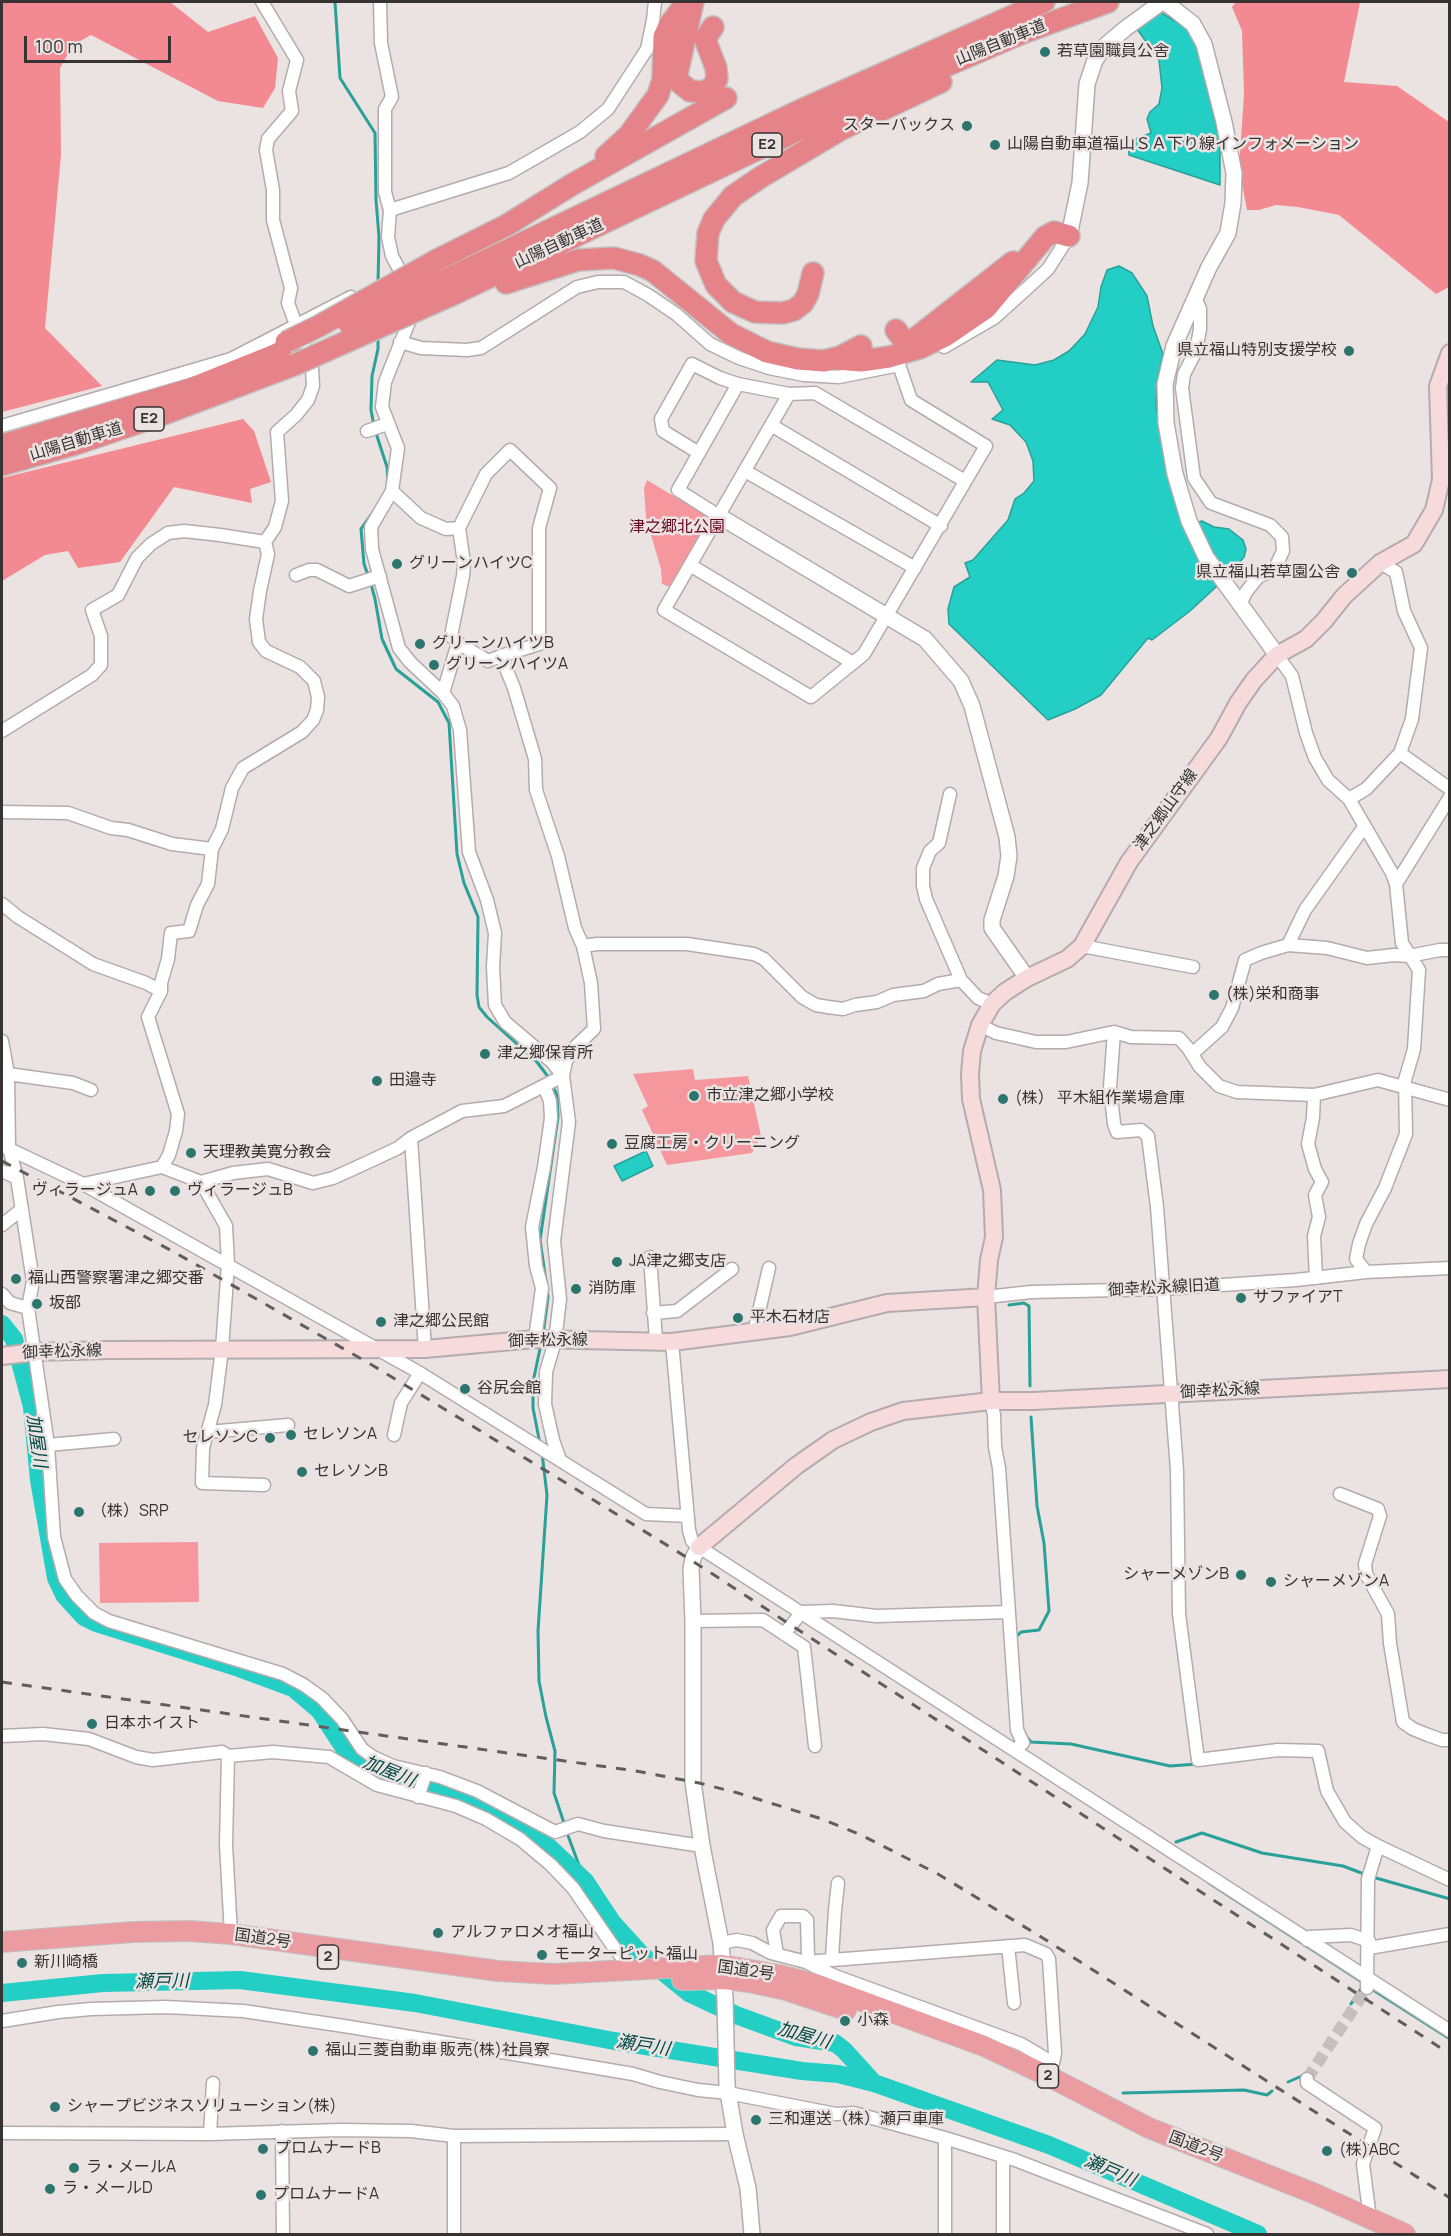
<!DOCTYPE html>
<meta charset="utf-8">
<style>
body{margin:0}
#map{position:relative;width:1451px;height:2236px;overflow:hidden;background:#ebe2e2;font-family:Manrope,sans-serif}
canvas{display:block}
.frame{position:absolute;inset:0;border:3px solid #373333;pointer-events:none}
.scale{position:absolute;left:24px;top:36px;width:147px;height:27px;box-sizing:border-box;border:3px solid #373333;border-top:0;padding-left:8px;font-size:18px;line-height:21px;white-space:nowrap;color:#373333;-webkit-text-stroke:4px #ebe2e2;paint-order:stroke}
</style>
<div id="map">
<canvas width="1451" height="2236"></canvas>
<div class="frame"></div>
<div class="scale">100 m</div>
</div>
<script>
const context = document.querySelector('canvas').getContext('2d');
context.lineJoin = 'round';
function paint(path, color) {
  context.fillStyle = color;
  context.fill(path, 'evenodd');
}
function poly(rows) {
  const path = new Path2D();
  for (const r of rows) {
    path.moveTo(r[0], r[1]);
    for (let i = 2; i < r.length; i += 2) path.lineTo(r[i], r[i + 1]);
  }
  return path;
}
function stroke(path, color, width, dash) {
  context.strokeStyle = color;
  context.lineWidth = width;
  context.lineCap = dash ? 'butt' : 'round';
  context.setLineDash(dash || []);
  context.stroke(path);
}
function drawText(font, color, halo, rows, align = 'center') {
  context.font = font + ' Manrope,"Noto Sans JP",sans-serif';
  context.lineWidth = 5;
  context.setLineDash([]);
  context.textBaseline = 'middle';
  context.strokeStyle = halo;
  context.fillStyle = color;
  for (const [text, x, y, turn = 0] of rows) {
    context.save();
    context.translate(x, y);
    context.rotate((+turn || 0) * Math.PI / 180);
    context.textAlign = isNaN(turn) ? turn : align;
    if (halo) context.strokeText(text, 0, 0);
    context.fillText(text, 0, 0);
    context.restore();
  }
}
const green = poly([
 [647,480,705,515,708,525,670,587,662,584,661,569,646,518,644,488],
 [693,1069,695,1080,748,1076,761,1136,752,1153,667,1165,642,1110,648,1106,633,1074],
 [198,1542,199,1602,100,1603,99,1543]
]);
const forest = poly([
 [2,2,170,2,208,32,255,16,278,58,275,88,263,108,218,101,91,35,73,45,60,68,61,155,45,328,102,386,2,412],
 [1236,2,1360,2,1344,82,1397,86,1449,122,1449,287,1436,294,1339,215,1298,207,1276,205,1259,210,1247,210,1239,168,1244,94,1242,31,1232,7],
 [243,419,254,431,271,482,250,489,252,503,174,487,120,562,78,568,68,551,45,555,2,581,2,478]
]);
const water = poly([
 [1160,12,1187,28,1195,39,1220,142,1220,185,1129,155,1128,142,1151,133,1147,119,1150,112,1159,104,1162,88,1159,60,1137,29,1160,12],
 [1119,266,1132,273,1147,296,1153,326,1163,354,1157,381,1156,408,1198,557,1217,586,1190,611,1152,640,1148,638,1101,695,1075,709,1048,720,949,624,948,609,954,587,970,577,965,563,973,560,1008,520,1015,499,1024,493,1034,481,1033,461,1026,442,1010,425,992,419,1003,410,988,382,971,382,997,360,1035,365,1054,360,1069,351,1085,334,1098,307,1101,287,1107,270,1119,266],
 [1202,521,1214,527,1229,529,1243,540,1246,549,1244,557,1227,577,1196,523,1202,521],
 [646,1151,653,1166,622,1181,614,1166,646,1151]
]);
const stream = poly([
 [335,2,340,78,375,133,376,200,379,237,378,283],
 [374,426,371,410,372,376,378,349,378,335],
 [376,433,387,467,388,481],
 [369,578,364,564,361,529,374,511],
 [371,584,375,599,382,639,396,669,438,702,449,723,457,854,464,883,478,917,477,995,479,1007,487,1017,537,1062,549,1078],
 [546,1281,540,1240,558,1117,557,1095,552,1084],
 [1009,1305,1024,1303,1029,1306,1030,1386],
 [543,1335,548,1297,547,1288],
 [540,1444,533,1408,533,1382,541,1344],
 [542,1453,547,1495,538,1631,539,1681,546,1717,555,1751,554,1793,565,1826],
 [1015,1638,1021,1632,1039,1630,1049,1611,1044,1543,1037,1506,1031,1417],
 [1026,1736,1031,1742,1071,1744,1170,1766,1198,1764],
 [1327,1803,1336,1817],
 [567,1833,585,1881],
 [1176,1842,1202,1833,1262,1853,1343,1866,1364,1874],
 [1376,1878,1450,1899],
 [1209,1883,1362,1982],
 [1370,1988,1450,2039],
 [1351,2004,1362,1987],
 [1288,2082,1304,2075],
 [1123,2093,1244,2090,1267,2095,1272,2091]
]);
const river = poly([
 [2,1324,14,1339,32,1407,39,1480,56,1578,64,1595,84,1617,96,1623,239,1668,293,1688,320,1711,348,1754,367,1766,469,1802,500,1817,550,1848,585,1881,612,1922,642,1955,689,1993,736,2015,796,2037,835,2043,844,2050,874,2083],
 [2,1993,103,1983,240,1980,415,2003,614,2041,802,2071,838,2074,874,2083,1049,2145,1258,2234]
]);
const minorTunnel = poly([
 [1307,2079,1367,1988]
]);
const minor = poly([
 [262,2,297,60,289,91,292,111,268,139,266,150,273,190,273,220,291,288,288,303,312,368,313,386,308,400,296,415,277,432,282,501,275,527,265,542,268,554,260,591,256,619,259,642,266,651,300,667,314,681,318,697,317,710,313,720,302,732,243,768,232,788,222,829,212,849,208,884,197,905,189,931,171,933,168,959,161,983,161,991,148,1017,178,1114,176,1131,169,1155,162,1167,201,1182,233,1173,268,1169,313,1183,333,1178,366,1163,398,1148,411,1138,462,1111,504,1106,563,1076],
 [380,2,381,43,392,97,385,109,385,192,390,210,388,237,392,256,406,282],
 [390,210,509,173,580,132,608,109,647,49,653,20,655,2],
 [1195,297,1200,309,1200,329,1196,351,1184,374,1182,388,1194,478,1211,503,1270,525,1282,537,1283,551,1274,570,1258,577,1246,592,1240,605],
 [410,311,409,322,385,382,382,407,398,448,392,491,371,527,372,549,399,648,410,662,443,693,453,706,460,730,469,852,487,900,495,933,493,967,495,1005,505,1022,552,1062,563,1076],
 [400,342,421,348,467,350,481,348,577,287,598,282,624,282,648,295,676,314,710,344,739,358,769,368,804,375,839,377,894,366],
 [944,347,994,318,1023,292,1048,269,1069,236],
 [899,365,911,400,986,446,864,654,811,697,664,610,789,394,815,393,965,481],
 [771,425,941,526],
 [2,426,231,359,351,297],
 [367,431,387,424],
 [699,453,663,431,661,419,692,364,720,378,738,384],
 [745,471,915,568],
 [392,491,421,518,446,529,459,528,464,563,463,576,451,636,458,643,488,661,501,656,514,688,535,759,536,790,558,856,575,928,583,946,591,983,594,1029,574,1048,566,1061,563,1076,569,1122,554,1241,560,1299,555,1341,546,1372,545,1404,553,1440,560,1460],
 [719,516,678,490,738,384,789,394],
 [459,528,486,474,510,450,550,488,539,528,539,644,501,656],
 [1380,563,1396,572,1404,611,1421,648,1412,719,1400,753,1450,789],
 [690,565,853,663],
 [296,575,309,570,317,570,349,586,380,576],
 [1277,655,1292,676,1306,733,1315,758,1328,780,1349,799,1392,873,1396,884,1402,943,1419,970,1414,1049,1405,1080,1406,1134,1385,1188,1366,1224,1359,1244,1356,1259,1366,1272],
 [443,693,458,643],
 [2,731,92,675,101,665,101,636,92,610,118,595,137,558,151,544,168,533,184,531,220,535,265,542],
 [950,794,939,843,930,851,923,868,923,886,926,899,961,980],
 [1349,799,1366,789,1400,753],
 [2,812,68,813,111,828,128,830,172,844,212,849],
 [1396,884,1450,797],
 [2,904,18,917,93,964,146,983,161,991],
 [1288,945,1305,910,1364,827],
 [583,946,597,944,687,944,754,954,764,959,802,997,816,1005,828,1007,843,1009,855,1005,877,1002,893,995,924,991,938,984,961,980,978,998,992,1004],
 [1082,946,1193,967],
 [980,1025,996,1033,1036,1042,1066,1042,1114,1032,1131,1037,1179,1038,1188,1048,1200,1067,1219,1086,1237,1092,1314,1095,1378,1080,1450,1100],
 [1114,1032,1110,1087,1114,1124,1117,1132,1141,1130,1148,1136,1157,1207,1177,1470,1179,1614,1198,1760,1278,1750,1318,1751,1327,1791,1345,1822,1362,1837,1378,1846,1450,1880],
 [2,1041,8,1074,9,1148,17,1178,33,1281,28,1308,48,1445,54,1537,65,1579,77,1596,94,1613,109,1621,283,1674,304,1685,322,1698,342,1719,362,1749,373,1757,393,1766,440,1777,477,1791,555,1832,578,1824,604,1831,702,1846],
 [1192,1054,1222,1027,1232,1008,1245,960,1261,953,1288,945,1327,948,1367,958,1394,955,1409,956,1440,950,1450,950],
 [8,1074,73,1083,91,1090],
 [1314,1095,1313,1118,1308,1144,1315,1169,1322,1182,1315,1195,1319,1217,1314,1236,1316,1278],
 [411,1138,425,1349],
 [5,1147,83,1184,420,1373,646,1514,688,1516],
 [2,1171,17,1178],
 [201,1182,226,1226,228,1264,222,1349,215,1405,203,1448,202,1483,264,1485],
 [83,1184,162,1167],
 [2,1225,22,1209],
 [650,1257,656,1340],
 [2,1294,10,1303,28,1308],
 [986,1297,1031,1292,1163,1289,1296,1280,1366,1272,1450,1268],
 [653,1313,677,1311,732,1269],
 [754,1333,769,1268],
 [535,1339,542,1288,536,1266,532,1227,544,1167,551,1118,550,1101,544,1086],
 [672,1342,689,1530,692,1541,699,1547,1450,2031],
 [991,1401,994,1415,995,1447,999,1468,1017,1730,1023,1743,1015,1750],
 [208,1432,288,1425],
 [394,1435,401,1403,420,1373],
 [48,1445,114,1439],
 [1340,1494,1378,1509,1380,1516,1365,1564,1366,1574,1388,1614,1390,1643,1403,1722,1413,1729,1428,1735,1442,1740,1450,1740],
 [693,1621,763,1620,804,1647,815,1746],
 [784,1634,802,1612,833,1611,876,1616,1009,1612],
 [2,1736,43,1734,89,1739,136,1757,153,1760,222,1752,228,1756,273,1752,329,1757,377,1785,456,1806,486,1819,520,1839,551,1865,573,1888,613,1946,632,1970],
 [228,1756,226,1845,231,1934],
 [418,1797,426,1773],
 [1307,1940,1309,1937,1351,1935,1369,1941],
 [721,1943,737,1940,752,1943,771,1953,806,1962,835,1976,1021,2044,1053,2063,1055,2053,1049,1959,1046,1954,1025,1945,806,1962,808,1956,807,1920,803,1916,781,1916,773,1930,777,1954],
 [1008,1946,1014,2003],
 [1369,1948,1450,1934],
 [832,1958,835,1910,838,1883],
 [1367,1988,1368,1879,1378,1846],
 [2,2021,58,2012,91,2009,166,2007,243,2011,344,2026,562,2062,633,2074,660,2082,698,2090,728,2093,836,2114,854,2113,945,2138,1015,2160,1207,2234],
 [1307,2079,1307,2083,1375,2128,1363,2164,1370,2219],
 [282,2131,283,2234],
 [2,2133,210,2134,340,2130,411,2131,454,2136,735,2134],
 [210,2134,213,2083],
 [945,2138,945,2234],
 [454,2234,454,2136],
 [1003,2234,1003,2157]
]);
const tertiary = poly([
 [1165,2,1193,24,1204,44,1224,122,1234,173,1233,203,1228,233,1209,267,1174,346,1165,384,1166,423,1175,474,1189,521,1206,557,1277,655],
 [1069,236,1080,183,1087,84,1095,60,1106,45,1126,28,1162,2],
 [719,516,925,639,961,681,972,706,1007,837,1009,856,1006,876,992,920,992,928,1027,978],
 [699,1547,693,1558,691,1569,693,1621,693,1782,702,1846,721,1943,725,1999,727,2086,735,2134,748,2188,752,2234]
]);
const secondary = poly([
 [2,1356,34,1352,110,1350,425,1349,535,1339,672,1342,790,1327,887,1303,986,1297],
 [991,1401,986,1297,989,1260,994,1237,992,1190,971,1099,970,1074,972,1051,980,1025,992,1004,1005,992,1027,978,1067,959,1082,946,1129,862,1219,738,1238,703,1254,680,1277,655,1306,639,1324,621,1344,596,1380,563,1414,544,1434,510,1441,480,1438,386,1450,353],
 [699,1547,796,1466,833,1440,871,1422,903,1411,991,1401,1034,1401,1450,1379]
]);
const trunk = poly([
 [2,1942,133,1932,189,1931,231,1934,498,1971,553,1974,722,1965,779,1975,815,1984,984,2046,1048,2076,1149,2128,1313,2193,1405,2234],
 [682,1980,724,1979,749,1982,786,1990,846,2010]
]);
const motorway = poly([
 [693,2,677,74,679,82,690,91,705,92,713,86,717,79,716,68,705,39,713,27],
 [606,156,629,135,658,95,663,79,664,37,670,24,687,2],
 [437,260,507,225,573,184,726,98],
 [813,273,808,294,803,303,794,310,782,313,755,312,733,302,716,285,706,261,708,233,714,219,733,196,761,177,842,129,941,82],
 [445,280,803,109,1044,2],
 [506,283,578,260,614,258,640,265,653,271,731,334,767,352,798,359,824,361,840,357,861,346],
 [454,294,811,124,1020,34,1108,2],
 [896,330,904,341,912,341,1013,262],
 [836,359,861,361,889,357,920,348,945,336,986,308,1045,237,1054,232,1069,236],
 [2,445,190,389,290,349],
 [2,465,76,444,164,414,294,365]
]);
const rail = poly([
 [2,1161,174,1252,372,1365,566,1483,691,1560,1450,2054],
 [2,1682,636,1771,699,1783,738,1793,822,1819,861,1835,938,1874,1046,1940,1450,2198]
]);
const motorwayBridge = poly([
 [348,323,445,280],
 [286,342,319,326,437,260],
 [294,365,454,294]
]);
const markers = [
 [1045,52,6,"#2c756f"],
 [967,126,6,"#2c756f"],
 [995,145,6,"#2c756f"],
 [1349,351,6,"#2c756f"],
 [397,564,6,"#2c756f"],
 [1352,573,6,"#2c756f"],
 [420,644,6,"#2c756f"],
 [434,665,6,"#2c756f"],
 [1214,995,6,"#2c756f"],
 [485,1054,6,"#2c756f"],
 [377,1081,6,"#2c756f"],
 [694,1096,6,"#2c756f"],
 [1003,1099,6,"#2c756f"],
 [612,1144,6,"#2c756f"],
 [191,1153,6,"#2c756f"],
 [150,1191,6,"#2c756f"],
 [175,1191,6,"#2c756f"],
 [617,1262,6,"#2c756f"],
 [16,1279,6,"#2c756f"],
 [576,1289,6,"#2c756f"],
 [1241,1298,6,"#2c756f"],
 [37,1304,6,"#2c756f"],
 [738,1318,6,"#2c756f"],
 [381,1322,6,"#2c756f"],
 [465,1389,6,"#2c756f"],
 [291,1435,6,"#2c756f"],
 [270,1438,6,"#2c756f"],
 [302,1472,6,"#2c756f"],
 [79,1512,6,"#2c756f"],
 [1241,1575,6,"#2c756f"],
 [1271,1582,6,"#2c756f"],
 [92,1724,6,"#2c756f"],
 [438,1933,6,"#2c756f"],
 [542,1955,6,"#2c756f"],
 [22,1963,6,"#2c756f"],
 [845,2021,6,"#2c756f"],
 [313,2051,6,"#2c756f"],
 [55,2107,6,"#2c756f"],
 [756,2120,6,"#2c756f"],
 [263,2149,6,"#2c756f"],
 [1327,2151,6,"#2c756f"],
 [74,2168,6,"#2c756f"],
 [50,2189,6,"#2c756f"],
 [261,2195,6,"#2c756f"]
];
const shields = [
 [767,145,30],
 [149,419,30],
 [328,1957,21],
 [1048,2076,21]
];
const shieldNames = [
 ["E2",767,145],
 ["E2",149,419],
 ["2",328,1957],
 ["2",1048,2076]
];
const streetNames = [
 ["山陽自動車道",1001,43,-22],
 ["山陽自動車道",559,244,-25],
 ["山陽自動車道",76,442,-17],
 ["津之郷山守線",1166,810,-54],
 ["御幸松永線旧道",1164,1288,-3],
 ["御幸松永線",548,1341,-1],
 ["御幸松永線",62,1352,-2],
 ["御幸松永線",1220,1391,-3],
 ["国道2号",263,1939,8],
 ["国道2号",746,1971,8],
 ["国道2号",1196,2147,21]
];
const poiNames = [
 ["若草園職員公舎",1057,52],
 ["スターバックス",955,126,"right"],
 ["山陽自動車道福山ＳＡ下り線インフォメーション",1007,145],
 ["県立福山特別支援学校",1337,351,"right"],
 ["グリーンハイツC",409,564],
 ["県立福山若草園公舎",1340,573,"right"],
 ["グリーンハイツB",432,644],
 ["グリーンハイツA",446,665],
 ["(株)栄和商事",1226,995],
 ["津之郷保育所",497,1054],
 ["田邉寺",389,1081],
 ["市立津之郷小学校",706,1096],
 ["(株） 平木組作業場倉庫",1015,1099],
 ["豆腐工房・クリーニング",624,1144],
 ["天理教美寛分教会",203,1153],
 ["ヴィラージュA",138,1191,"right"],
 ["ヴィラージュB",187,1191],
 ["JA津之郷支店",629,1262],
 ["福山西警察署津之郷交番",28,1279],
 ["消防庫",588,1289],
 ["サファイアT",1253,1298],
 ["坂部",49,1304],
 ["平木石材店",750,1318],
 ["津之郷公民館",393,1322],
 ["谷尻会館",477,1389],
 ["セレソンA",303,1435],
 ["セレソンC",258,1438,"right"],
 ["セレソンB",314,1472],
 ["（株）SRP",91,1512],
 ["シャーメゾンB",1229,1575,"right"],
 ["シャーメゾンA",1283,1582],
 ["日本ホイスト",104,1724],
 ["アルファロメオ福山",450,1933],
 ["モーターピット福山",554,1955],
 ["新川崎橋",34,1963],
 ["小森",857,2021],
 ["福山三菱自動車 販売(株)社員寮",325,2051],
 ["シャープビジネスソリューション(株)",67,2107],
 ["三和運送（株）瀬戸車庫",768,2120],
 ["プロムナードB",275,2149],
 ["(株)ABC",1339,2151],
 ["ラ・メールA",86,2168],
 ["ラ・メールD",62,2189],
 ["プロムナードA",273,2195]
];
const parkNames = [
 ["津之郷北公園",677,528]
];
const waterNames = [
 ["加屋川",36,1441,82],
 ["加屋川",389,1772,22],
 ["瀬戸川",162,1982,-1],
 ["加屋川",804,2036,16],
 ["瀬戸川",643,2046,9],
 ["瀬戸川",1110,2171,23]
];
paint(green, '#f5979d');
paint(forest, '#f38a91');
paint(water, '#23cec4');
stroke(water, '#29a098', 1.5);
stroke(stream, '#29a098', 3);
stroke(river, '#23cec4', 18);
stroke(minorTunnel, '#c7bfbf', 12, [12, 6]);
stroke(minor, '#b4acac', 15);
stroke(tertiary, '#b4acac', 18);
stroke(secondary, '#b4acac', 20);
stroke(trunk, '#c3c2c2', 22);
stroke(motorway, '#c3c2c2', 24);
stroke(minor, '#fff', 12);
stroke(tertiary, '#fff', 15);
stroke(secondary, '#f7dadc', 16);
stroke(trunk, '#ea9ca0', 20);
stroke(motorway, '#e58389', 21);
stroke(rail, '#625d5d', 3, [10, 10]);
stroke(motorwayBridge, '#c3c2c2', 24, []);
stroke(motorwayBridge, '#e58389', 21);
for (const [x, y, r, color] of markers) {
  const dot = new Path2D();
  dot.arc(x, y, r, 0, 2 * Math.PI);
  context.fillStyle = color;
  context.fill(dot);
  stroke(dot, '#ebe2e2', 2);
}
for (const [x, y, w] of shields) {
  const box = new Path2D();
  box.roundRect(x - w / 2, y - 12, w, 24, 4.5);
  context.fillStyle = '#ebe2e2';
  context.fill(box);
  stroke(box, '#373333', 1.5);
}
drawText('bold 15px', '#373333', null, shieldNames);
drawText('16px', '#373333', '#ebe2e2', streetNames);
drawText('16px', '#373333', '#ebe2e2', poiNames, 'left');
drawText('16px', '#67061e', '#ebe2e2', parkNames);
drawText('italic 18px', '#014a46', '#ebe2e2', waterNames);
</script>
